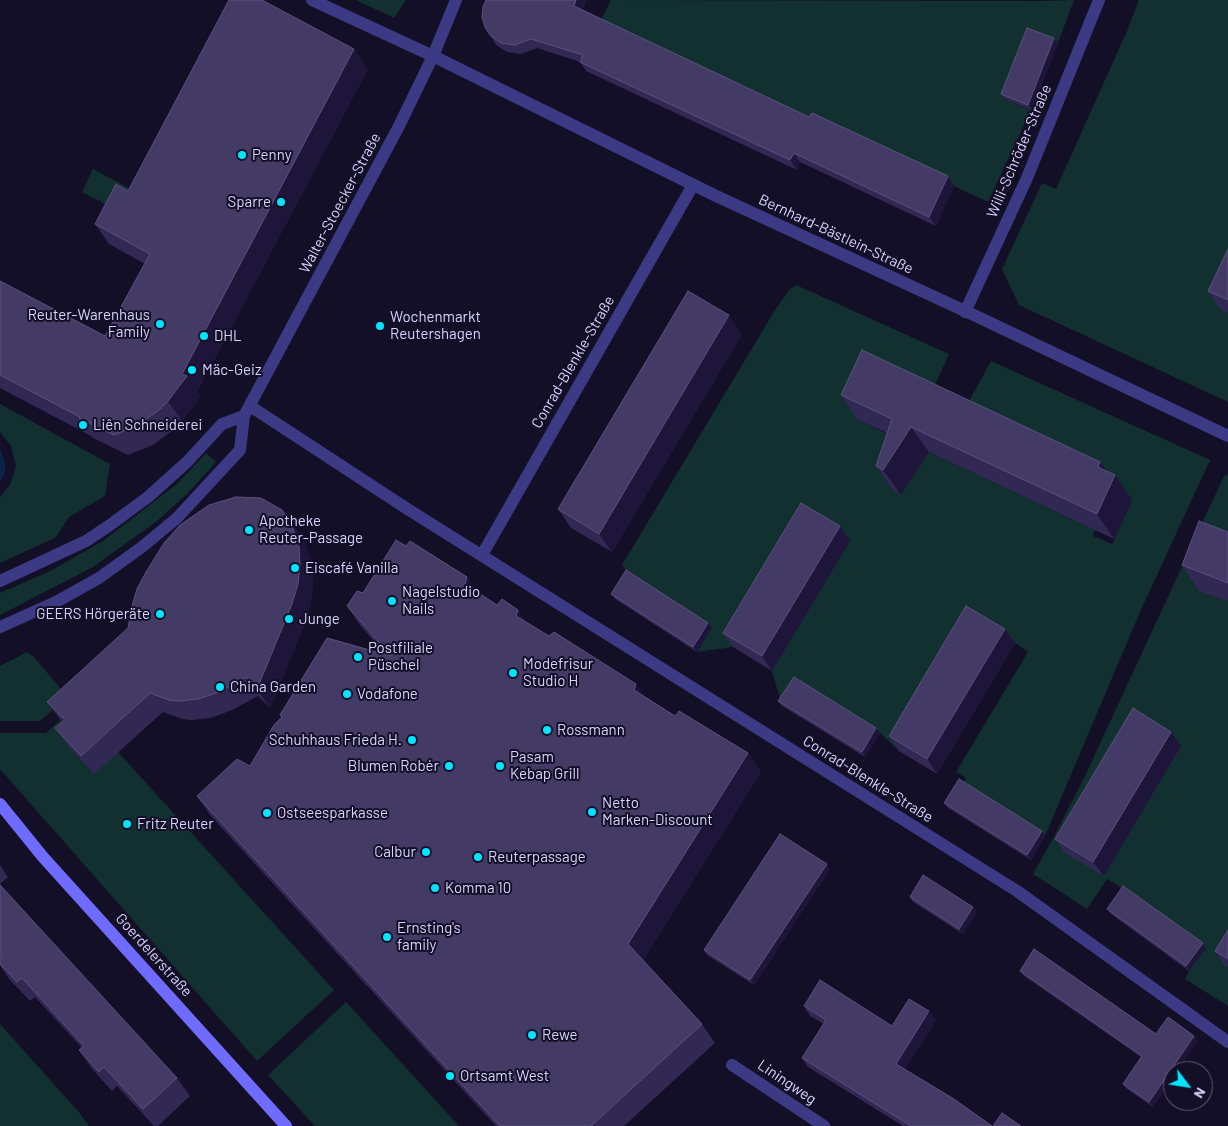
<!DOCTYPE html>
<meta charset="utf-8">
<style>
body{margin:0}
#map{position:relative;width:1228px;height:1126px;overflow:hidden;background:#130f26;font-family:Barlow,sans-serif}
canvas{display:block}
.north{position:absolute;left:1163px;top:1061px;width:50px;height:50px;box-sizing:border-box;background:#130f26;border:1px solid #625e7d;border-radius:50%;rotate:121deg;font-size:14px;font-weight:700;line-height:20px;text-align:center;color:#d9d4ff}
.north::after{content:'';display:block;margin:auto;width:18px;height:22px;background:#00e5ff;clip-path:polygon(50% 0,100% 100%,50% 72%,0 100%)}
</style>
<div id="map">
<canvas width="1228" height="1126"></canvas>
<div class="north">N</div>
</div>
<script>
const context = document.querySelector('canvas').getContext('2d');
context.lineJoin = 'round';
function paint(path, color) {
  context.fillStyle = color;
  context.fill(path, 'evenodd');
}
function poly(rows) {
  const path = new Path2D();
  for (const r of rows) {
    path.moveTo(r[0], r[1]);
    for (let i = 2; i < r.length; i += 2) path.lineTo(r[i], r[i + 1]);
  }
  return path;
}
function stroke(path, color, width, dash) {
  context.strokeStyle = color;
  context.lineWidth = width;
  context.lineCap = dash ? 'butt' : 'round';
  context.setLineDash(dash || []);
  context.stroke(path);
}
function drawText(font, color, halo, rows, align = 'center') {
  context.font = font + ' Barlow,sans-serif';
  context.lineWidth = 4;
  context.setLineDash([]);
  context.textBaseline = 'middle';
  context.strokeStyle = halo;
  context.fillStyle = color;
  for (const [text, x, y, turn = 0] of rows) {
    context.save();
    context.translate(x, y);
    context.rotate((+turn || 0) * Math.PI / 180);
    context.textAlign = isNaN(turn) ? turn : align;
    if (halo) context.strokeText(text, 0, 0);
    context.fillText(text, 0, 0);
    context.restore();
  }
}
const green = poly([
 [356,0,406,0,394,18],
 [611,0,1043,1,1074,0,1058,43,1031,33,1004,99,1031,110,988,202,818,122,607,28,602,18],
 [1139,0,1228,0,1228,296,1222,310,1228,313,1228,402,1019,305,1002,269,1042,183,1056,189,1127,31],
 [93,169,129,188,117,210,82,192],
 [796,285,949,354,929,398,858,420,909,444,913,477,929,452,1095,530,1093,536,1112,544,1132,501,962,414,991,361,1210,460,1140,612,1045,836,963,784,966,778,956,772,1028,652,1015,643,976,620,899,751,880,733,797,682,782,706,772,671,850,540,811,517,733,647,697,652,712,628,630,575,622,565,775,310,789,290],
 [0,404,110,464,105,496,69,517,55,538,0,563,0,497,10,485,16,466,11,446,0,432],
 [206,453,216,462,188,493,157,521,93,567,0,615,0,593,50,571,103,541,178,483],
 [1228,474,1228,1006,1185,979,1189,971,1206,948,1127,891,1107,879,1087,909,1033,874,1051,842,1084,778,1224,476],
 [27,652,34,657,65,694,62,702,40,721,0,721,0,666],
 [60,720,118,752,334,990,257,1061,0,769,0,733,46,733],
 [346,1002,459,1126,315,1126,268,1075],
 [0,1024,78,1111,89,1126,0,1126]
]);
const water = poly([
 [0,448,5,462,5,472,0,483]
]);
const street = poly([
 [312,0,433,56,714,195,978,317,1228,436],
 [965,312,1027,178,1099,0],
 [250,406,409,510,1017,891,1228,1042],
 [482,555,693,185],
 [0,581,86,541,110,525,148,497,187,462,222,424,244,416],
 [0,627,56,602,99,578,142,547,177,518,240,450,244,416,398,128,433,56,456,0],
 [732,1065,824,1126]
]);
const secondary = poly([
 [0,804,43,857,286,1126]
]);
const wall = poly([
 [486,0,586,0,583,10,954,186,936,226,800,162,797,170,586,71,580,62,537,48,521,54,507,52,496,45,490,35],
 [1054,38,1058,43,1032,110,1004,99,1001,94],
 [368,69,197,392,201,396,182,421,173,430,153,445,128,455,93,438,91,436,0,388,0,281,105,336,145,264,109,244,95,224,128,191],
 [1228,249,1228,313,1221,310,1208,291],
 [742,334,612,552,571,528,558,509],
 [841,395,1100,462,1108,472,1132,500,1114,539,929,452,901,495,894,491,876,466,887,433,858,420],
 [290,520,303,539,312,564,313,582,311,602,305,623,270,708,258,696,232,710,211,718,192,720,182,719,163,712,94,774,68,746,55,728,62,722,47,702,128,628],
 [1228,532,1228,601,1199,591,1182,565],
 [850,541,772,671,733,647,723,633],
 [406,546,467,577,477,592,675,716,748,753,761,772,643,960,702,1024,715,1043,624,1126,496,1126,210,815,197,796,250,766,386,655,360,625,347,606,363,593],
 [611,594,712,628,697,652,615,599],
 [1015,643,937,774,899,751,889,736],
 [778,701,876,728,880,733,865,757,782,706],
 [1181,746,1104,876,1065,853,1055,839],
 [944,803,1042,831,1045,836,1031,860,948,808],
 [0,865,8,877,0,884],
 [830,869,754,985,707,955,704,950],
 [0,885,177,1078,190,1096,158,1126,154,1126,117,1086,112,1091,92,1069,79,1050,82,1048,35,997,30,1001,10,980,0,965],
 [910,897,973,907,977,912,963,934,913,902],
 [1107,909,1203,943,1206,948,1189,971,1111,914],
 [1228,930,1228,967,1225,966,1215,951],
 [1020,971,1156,1034,1194,1036,1198,1041,1173,1071,1173,1077,1153,1107,1127,1089,1123,1084,1141,1057,1024,976],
 [804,1006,892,1026,936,1020,905,1069,992,1126,903,1126,808,1067,802,1058,824,1024,810,1016]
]);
const shadedWall = poly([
 [576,0,586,0,581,16,574,6],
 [1054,38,1058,43,1032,110,1028,105],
 [354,49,368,69,197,392,201,396,182,421,168,401],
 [794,153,800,162,797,170,790,160],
 [948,176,954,186,936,226,929,217],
 [729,315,742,334,612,552,599,534],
 [911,427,929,452,901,495,883,470],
 [1100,462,1113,479,1115,475,1132,500,1114,539,1097,514,1098,467],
 [290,520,303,539,312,564,313,582,311,602,305,623,270,708,257,689],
 [840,526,850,541,772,671,762,656],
 [467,577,480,596,465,584],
 [518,610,531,628,516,616],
 [708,623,712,628,697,652,693,647],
 [1005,629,1015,643,937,774,927,759],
 [636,684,649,702,634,690],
 [876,728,880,733,865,757,862,752],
 [1171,732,1181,746,1104,876,1093,862],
 [748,753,761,772,641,963,628,944],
 [1042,831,1045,836,1031,860,1027,855],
 [827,864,830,869,754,985,750,980],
 [973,907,977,912,963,934,959,929],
 [1203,943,1206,948,1189,971,1186,966],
 [929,1011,936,1020,903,1073,896,1064],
 [1194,1036,1198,1041,1177,1071,1173,1071,1173,1077,1153,1107,1149,1102]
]);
const building = poly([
 [229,0,262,0,354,49,182,374,187,376,168,401,159,410,138,425,114,435,79,418,80,417,0,375,0,281,105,336,150,254,95,224,116,184,128,191,229,0],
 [486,0,576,0,574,6,809,117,812,113,948,176,929,217,794,153,790,160,612,77,580,62,583,55,531,39,515,45,501,43,490,35,485,27,482,17,483,7,486,0],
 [1027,28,1054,38,1028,105,1001,94,1027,28],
 [1228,249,1228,300,1208,291,1228,249],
 [688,291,729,315,599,534,558,509,688,291],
 [862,350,1100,462,1098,467,1115,475,1097,514,911,427,883,470,876,466,892,419,841,395,862,350],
 [236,497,261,498,282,510,290,520,299,546,300,564,298,584,292,604,257,689,246,677,219,692,198,699,179,701,169,700,150,693,81,756,55,728,65,720,47,702,128,628,132,606,137,589,146,572,164,543,180,525,209,505,236,497],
 [801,503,840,526,762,656,723,633,801,503],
 [1199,521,1228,532,1228,583,1182,565,1199,521],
 [396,540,406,546,410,541,467,577,465,584,497,605,502,599,518,610,516,616,549,636,554,632,636,684,634,690,675,716,679,711,748,753,628,944,702,1024,591,1126,500,1126,197,796,237,759,250,766,274,725,282,717,280,715,327,638,391,656,347,606,357,591,363,593,396,540],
 [626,570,708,623,693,647,611,594,626,570],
 [966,606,1005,629,927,759,889,736,966,606],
 [794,677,876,728,862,752,778,701,794,677],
 [1133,708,1171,732,1093,862,1055,839,1133,708],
 [959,779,1042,831,1027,855,944,803,959,779],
 [780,834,827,864,750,980,704,950,780,834],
 [923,875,973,907,959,929,910,897,923,875],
 [0,885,177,1078,143,1109,104,1067,99,1072,79,1050,84,1046,22,978,17,982,0,964,0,958,2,956,0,954,0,885],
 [1123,886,1203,943,1186,966,1107,909,1123,886],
 [1228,930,1228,959,1215,951,1228,930],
 [1034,949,1156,1034,1168,1017,1194,1036,1149,1102,1123,1084,1142,1056,1020,971,1034,949],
 [820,980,892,1026,909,999,929,1011,896,1064,954,1099,992,1126,911,1126,802,1058,826,1020,804,1006,820,980],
 [1002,1113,1021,1126,993,1126,1002,1113]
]);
const markers = [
 [242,155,5,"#00e5ff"],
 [281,202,5,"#00e5ff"],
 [160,324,5,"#00e5ff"],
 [380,326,5,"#00e5ff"],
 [204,336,5,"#00e5ff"],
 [192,370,5,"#00e5ff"],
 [83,425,5,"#00e5ff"],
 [249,530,5,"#00e5ff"],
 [295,568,5,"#00e5ff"],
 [392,601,5,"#00e5ff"],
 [160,614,5,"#00e5ff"],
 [289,619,5,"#00e5ff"],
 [358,657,5,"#00e5ff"],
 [513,673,5,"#00e5ff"],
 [220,687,5,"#00e5ff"],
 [347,694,5,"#00e5ff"],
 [547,730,5,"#00e5ff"],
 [412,740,5,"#00e5ff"],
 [449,766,5,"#00e5ff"],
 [500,766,5,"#00e5ff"],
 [592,812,5,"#00e5ff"],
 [267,813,5,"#00e5ff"],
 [127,824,5,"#00e5ff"],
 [426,852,5,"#00e5ff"],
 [478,857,5,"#00e5ff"],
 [435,888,5,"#00e5ff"],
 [387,937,5,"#00e5ff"],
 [532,1035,5,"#00e5ff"],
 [450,1076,5,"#00e5ff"]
];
const streetNames = [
 ["Willi-Schröder-Straße",1019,151,-67],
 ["Walter-Stoecker-Straße",340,203,-62],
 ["Bernhard-Bästlein-Straße",836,234,25],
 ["Conrad-Blenkle-Straße",573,362,-60],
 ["Conrad-Blenkle-Straße",868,779,32],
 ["Goerdelerstraße",154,955,48],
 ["Liningweg",787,1082,34]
];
const poiNames = [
 ["Penny",252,155],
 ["Sparre",271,202,"right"],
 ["Reuter-Warenhaus",150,315,"right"],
 ["Family",150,332,"right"],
 ["Wochenmarkt",390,317],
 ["Reutershagen",390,334],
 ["DHL",214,336],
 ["Mäc-Geiz",202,370],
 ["Liên Schneiderei",93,425],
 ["Apotheke",259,521],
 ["Reuter-Passage",259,538],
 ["Eiscafé Vanilla",305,568],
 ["Nagelstudio",402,592],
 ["Nails",402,609],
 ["GEERS Hörgeräte",150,614,"right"],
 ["Junge",299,619],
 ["Postfiliale",368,648],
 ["Püschel",368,665],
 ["Modefrisur",523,664],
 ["Studio H",523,681],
 ["China Garden",230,687],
 ["Vodafone",357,694],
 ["Rossmann",557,730],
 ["Schuhhaus Frieda H.",402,740,"right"],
 ["Pasam",510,757],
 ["Kebap Grill",510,774],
 ["Blumen Robér",439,766,"right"],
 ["Netto",602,803],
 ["Marken-Discount",602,820],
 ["Ostseesparkasse",277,813],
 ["Fritz Reuter",137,824],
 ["Calbur",416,852,"right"],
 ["Reuterpassage",488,857],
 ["Komma 10",445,888],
 ["Ernsting's",397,928],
 ["family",397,945],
 ["Rewe",542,1035],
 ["Ortsamt West",460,1076]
];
paint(green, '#12302f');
paint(water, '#0c2248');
stroke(street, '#3d3a85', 12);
stroke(secondary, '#6f6bff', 12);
paint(wall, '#312854');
paint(shadedWall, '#1d163a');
paint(building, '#433a66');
stroke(building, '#5a527e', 1);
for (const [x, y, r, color] of markers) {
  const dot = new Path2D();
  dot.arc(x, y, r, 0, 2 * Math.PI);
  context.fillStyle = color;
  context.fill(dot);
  stroke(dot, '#130f26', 2);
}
drawText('15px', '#d9d4ff', '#130f26', streetNames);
drawText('15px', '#d9d4ff', '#130f26', poiNames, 'left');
</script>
